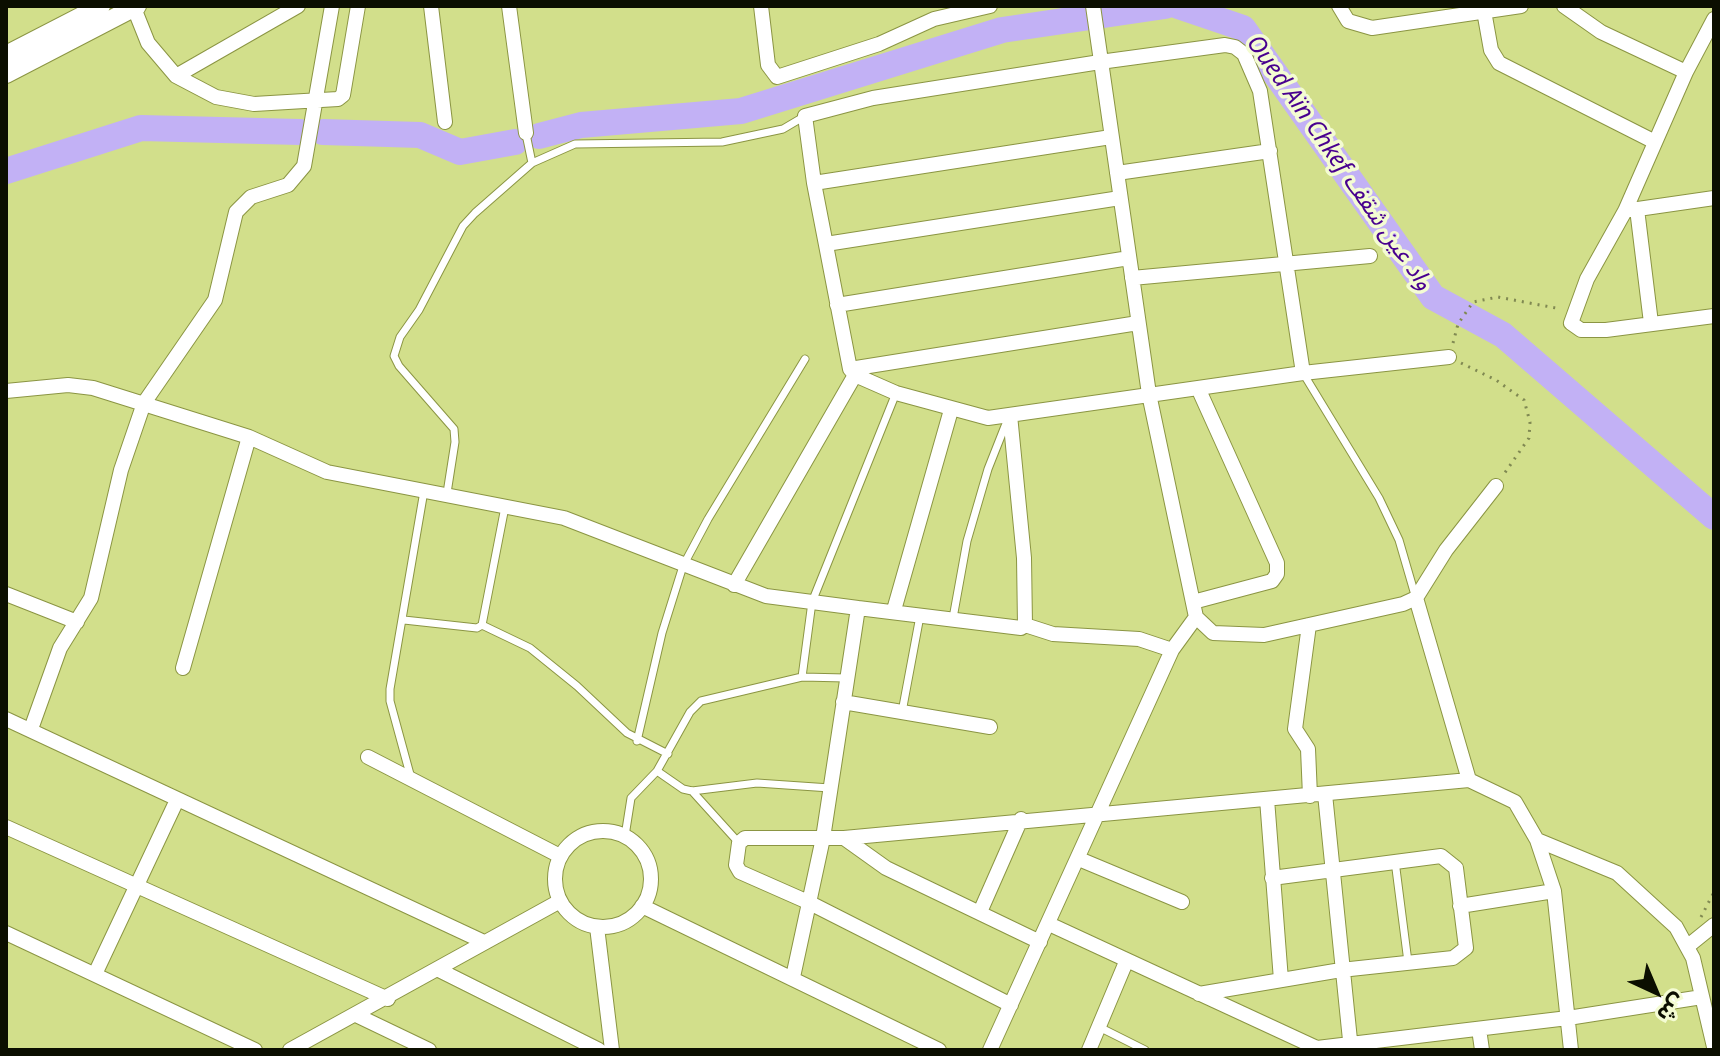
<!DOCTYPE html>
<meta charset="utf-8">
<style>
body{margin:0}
#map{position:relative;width:1720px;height:1056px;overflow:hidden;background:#d2df8b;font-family:"Noto Sans","Noto Sans Arabic",sans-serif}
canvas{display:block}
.frame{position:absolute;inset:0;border:8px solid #0b0e00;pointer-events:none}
.north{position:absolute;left:1616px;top:952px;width:80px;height:80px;-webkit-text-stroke:6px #f4fcd3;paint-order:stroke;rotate:136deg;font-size:22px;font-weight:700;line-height:32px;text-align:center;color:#0b0e00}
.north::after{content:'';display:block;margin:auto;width:28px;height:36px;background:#0b0e00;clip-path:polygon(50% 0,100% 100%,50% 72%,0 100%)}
</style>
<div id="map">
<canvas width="1720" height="1056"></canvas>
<div class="frame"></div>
<div class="north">ش</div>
</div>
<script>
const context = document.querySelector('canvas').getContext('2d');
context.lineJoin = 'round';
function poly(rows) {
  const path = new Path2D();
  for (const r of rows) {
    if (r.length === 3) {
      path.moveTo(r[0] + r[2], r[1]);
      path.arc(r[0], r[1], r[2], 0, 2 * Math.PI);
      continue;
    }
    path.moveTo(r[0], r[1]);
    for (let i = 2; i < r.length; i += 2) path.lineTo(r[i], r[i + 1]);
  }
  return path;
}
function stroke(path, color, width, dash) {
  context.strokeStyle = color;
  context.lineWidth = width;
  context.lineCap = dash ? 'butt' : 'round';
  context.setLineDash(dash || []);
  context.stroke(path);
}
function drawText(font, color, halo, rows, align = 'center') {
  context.font = font + ' "Noto Sans","Noto Sans Arabic",sans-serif';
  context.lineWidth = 7;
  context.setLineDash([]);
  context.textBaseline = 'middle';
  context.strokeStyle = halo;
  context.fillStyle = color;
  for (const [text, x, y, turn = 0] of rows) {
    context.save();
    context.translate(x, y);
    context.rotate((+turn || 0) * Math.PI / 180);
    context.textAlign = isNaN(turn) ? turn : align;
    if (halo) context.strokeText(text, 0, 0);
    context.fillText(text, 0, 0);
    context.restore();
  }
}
const river = poly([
 [1178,6,1243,28,1433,297,1503,335,1714,517],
 [323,132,420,135,460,152,515,142],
 [539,136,581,125,741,111,1002,30,1165,6],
 [6,171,141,128,300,132]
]);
const path = poly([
 [1453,343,1458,324,1473,302,1498,297,1561,309],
 [1461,363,1496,380,1524,400,1530,422,1529,438,1504,474],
 [1701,917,1714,892]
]);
const lane = poly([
 [526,134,532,163],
 [1303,373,1379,498,1399,540,1415,595],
 [447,493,455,442,454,429,399,366,394,356,400,337,419,310,463,226,475,213,532,163,575,144,722,142,783,129,805,116],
 [953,618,967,541,988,469,1007,421],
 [404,620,477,628,482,625,505,507],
 [482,625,530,648,577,686,627,733,668,754],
 [802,677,812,602,896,393],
 [902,712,920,616],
 [637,741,662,633,683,566,708,519,805,359],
 [657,771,683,789,692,791,757,783,830,788],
 [411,778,390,701,390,689,424,491],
 [692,791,739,843],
 [625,836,631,798,657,771,690,712,701,701,802,677,846,678],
 [1395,861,1408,962],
 [1099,1027,1145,1050]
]);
const street = poly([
 [431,6,445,122],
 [509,6,526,133],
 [761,6,768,65,777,77,879,44,934,19,990,6],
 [1093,6,1149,394,1196,617,1213,633,1264,635,1403,604,1416,598,1446,550,1496,486],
 [1339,6,1348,21,1372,28,1521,6],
 [1564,6,1601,32,1686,72],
 [134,8,148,43,176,76,216,97,254,104,338,99,343,95,358,6],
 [1484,11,1491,50,1499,63,1655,142],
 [1714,19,1686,72,1625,211,1587,279,1571,323,1581,330,1606,330,1714,316],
 [176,76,298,6],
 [1117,173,1270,151],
 [814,183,1111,137],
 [1637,209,1651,323],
 [1631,210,1714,198],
 [826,244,1120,198],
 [1132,278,1370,256],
 [837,305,1129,258],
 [850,369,1138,323],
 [1303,373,1260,91,1244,54,1235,47,1225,45,1100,62,873,98,805,116,814,183,850,369,855,375,896,393,988,418,1303,373,1449,357],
 [6,391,68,385,93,388,249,437,327,472,564,518,766,596,858,608,823,838,793,977],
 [734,585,855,375],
 [6,594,77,622],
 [1416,598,1469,780,1515,802,1537,840,1554,891,1571,1050],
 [1193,602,1272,581,1277,574,1277,563,1198,388],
 [858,608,1021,628,1025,625,1024,558,1010,415],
 [894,610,951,410],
 [1025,625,1053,634,1139,639,1172,650],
 [1309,625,1295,729,1308,749,1310,796],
 [183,668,249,437],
 [843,702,990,727],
 [6,719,484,942],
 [31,729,60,648,91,598,121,470,144,403,215,300,236,212,251,197,288,185,304,166,332,6],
 [368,757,560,856],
 [1325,794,1351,1050],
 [1267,799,1281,980],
 [6,827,388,999],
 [603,879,48],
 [844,838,886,868,1040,942],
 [1537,840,1617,873,1676,927,1693,958,1714,1047],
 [1079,859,1182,902],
 [642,906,939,1050],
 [1460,906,1554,891],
 [980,912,1021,819],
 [1049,924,1317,1048,1568,1018,1702,997],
 [597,927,612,1050],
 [6,933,255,1050],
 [1688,946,1714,925],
 [437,969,599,1050],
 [95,974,177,800],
 [1199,994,1341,970,1453,958,1466,948,1456,868,1441,856,1272,878],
 [1011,1005,808,902,740,872,736,865,739,843,745,838,844,838,1469,780],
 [356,1015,429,1050],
 [1479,1029,1482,1050],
 [290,1050,560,901],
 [990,1050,1172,650,1196,617],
 [1089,1050,1126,962]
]);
const secondary = poly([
 [6,55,101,6],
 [6,74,137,6]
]);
const waterNames = [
 ["Oued Aïn Chkef واد عين شقف",1339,163,55]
];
stroke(river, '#c2b1f5', 26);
stroke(lane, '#8b9543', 9);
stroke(street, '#8b9543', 16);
stroke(secondary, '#8b9543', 20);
stroke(path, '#808952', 3, [2, 6]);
stroke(lane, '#fff', 7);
stroke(street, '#fff', 14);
stroke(secondary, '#fff', 18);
drawText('italic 24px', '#48008f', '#f4fcd3', waterNames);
</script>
